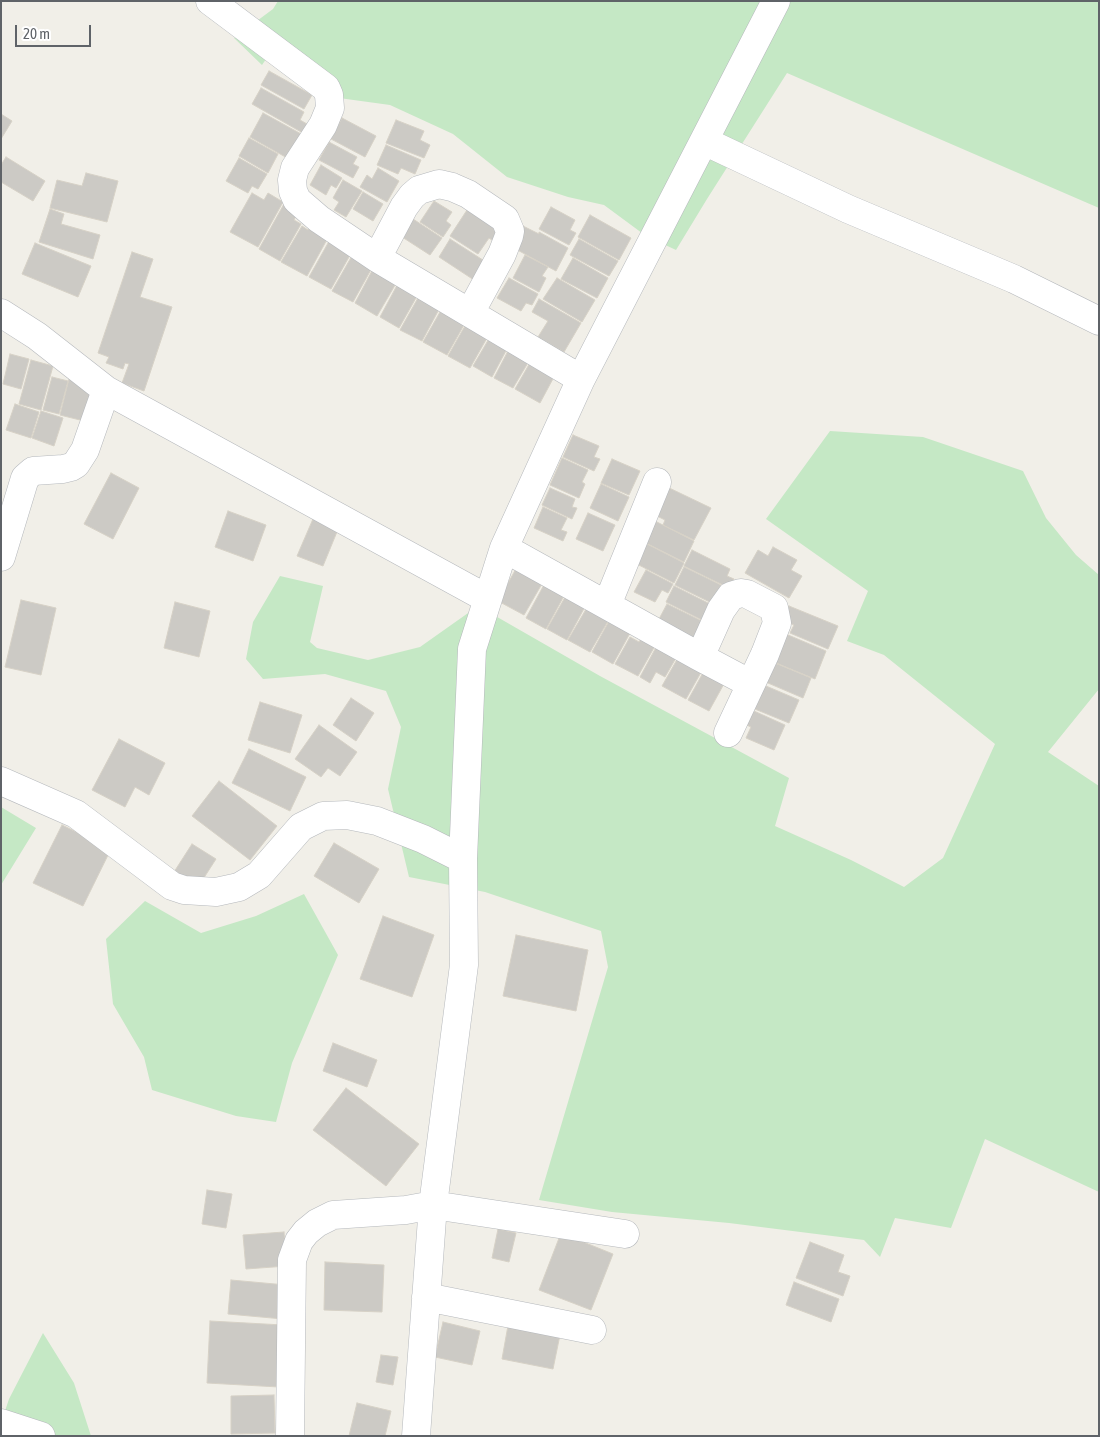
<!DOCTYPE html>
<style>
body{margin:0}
#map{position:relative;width:1100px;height:1437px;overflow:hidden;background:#f1efe8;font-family:"Asap Condensed",sans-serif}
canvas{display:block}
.frame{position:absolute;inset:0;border:2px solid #5f6368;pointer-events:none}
.scale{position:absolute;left:15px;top:25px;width:76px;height:22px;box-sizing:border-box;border:2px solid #5f6368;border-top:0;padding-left:6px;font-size:15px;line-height:18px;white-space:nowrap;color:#5f6368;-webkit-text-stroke:4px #fff;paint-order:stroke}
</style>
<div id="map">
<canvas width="1100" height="1437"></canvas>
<div class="frame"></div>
<div class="scale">20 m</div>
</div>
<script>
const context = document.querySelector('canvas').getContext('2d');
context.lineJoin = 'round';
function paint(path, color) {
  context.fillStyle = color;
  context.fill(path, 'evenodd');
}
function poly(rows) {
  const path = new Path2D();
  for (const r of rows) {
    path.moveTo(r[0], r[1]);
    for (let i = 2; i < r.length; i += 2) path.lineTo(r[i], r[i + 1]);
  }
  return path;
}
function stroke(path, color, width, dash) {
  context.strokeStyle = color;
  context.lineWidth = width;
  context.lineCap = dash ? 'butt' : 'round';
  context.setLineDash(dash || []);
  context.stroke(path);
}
const green = poly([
 [278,1,1099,1,1099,208,787,73,707,199,676,250,646,236,604,205,568,197,507,177,453,134,390,105,339,98,277,43,262,65,234,38,273,9],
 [830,431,923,437,1023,471,1046,518,1076,555,1099,575,1099,689,1048,752,1099,786,1099,1192,985,1139,951,1228,895,1218,880,1257,864,1240,729,1223,612,1212,539,1200,608,967,601,931,485,892,409,877,388,789,401,727,386,691,325,674,263,679,246,659,253,622,280,576,323,586,310,642,317,648,368,660,420,647,478,606,600,676,789,778,775,826,851,860,904,887,943,858,995,744,884,655,847,641,868,591,766,519],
 [1,807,36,828,1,885],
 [304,894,338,955,292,1063,276,1122,236,1116,152,1090,144,1057,113,1004,106,939,145,901,201,933,256,916],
 [43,1333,74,1383,91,1436,1,1436,1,1423,9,1399]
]);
const building = poly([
 [269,71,312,95,304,109,261,85,269,71],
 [261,88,304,112,300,120,307,124,303,133,252,104,261,88],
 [263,113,303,135,289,159,250,137,263,113],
 [1,114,12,121,1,139,1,114],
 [342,118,376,136,365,157,331,139,342,118],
 [396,120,424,131,420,140,430,145,424,158,386,143,396,120],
 [249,138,278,154,268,173,239,156,249,138],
 [329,142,357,157,353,164,359,167,353,178,319,160,329,142],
 [386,145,421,160,415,174,401,168,398,174,377,165,386,145],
 [6,157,45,181,33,201,1,182,1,165,6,157],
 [239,158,267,174,258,189,252,186,248,193,226,181,239,158],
 [321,165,342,178,336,188,331,185,326,195,310,185,321,165],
 [378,168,399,181,387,202,360,187,367,175,372,179,378,168],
 [86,173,118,181,107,222,50,208,57,180,82,186,86,173],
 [343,180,362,191,346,217,334,210,339,202,333,198,343,180],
 [363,192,383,204,373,221,353,209,363,192],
 [252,193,264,200,268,193,283,202,258,247,230,232,252,193],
 [434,201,452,212,446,221,451,225,443,237,420,222,434,201],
 [284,204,298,212,294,220,301,224,280,261,259,249,284,204],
 [469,207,505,230,496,243,489,238,478,254,450,236,469,207],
 [551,207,575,220,570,230,576,233,569,245,539,229,551,207],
 [50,209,64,214,61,224,100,235,93,259,39,242,50,209],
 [590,215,631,238,619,260,578,237,590,215],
 [410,217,442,238,430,255,399,235,410,217],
 [311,224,330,234,307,276,281,262,302,226,308,230,311,224],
 [523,226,539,234,539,232,568,248,556,271,512,247,523,226],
 [332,236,354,248,331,289,309,277,332,236],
 [450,239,486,262,474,280,439,257,450,239],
 [579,239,618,261,609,276,570,255,579,239],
 [35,243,91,266,78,297,22,274,35,243],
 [132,252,153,259,140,297,172,307,144,391,122,383,129,364,125,363,123,369,106,363,109,357,98,353,132,252],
 [353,254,373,266,353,302,332,291,353,254],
 [525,255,548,267,542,276,546,278,539,292,513,278,525,255],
 [573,258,608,278,597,298,561,279,573,258],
 [374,267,398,280,377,316,355,303,374,267],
 [401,278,421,289,399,328,380,317,401,278],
 [509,278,538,294,532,305,526,303,521,311,497,298,509,278],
 [557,278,595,300,582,322,543,299,557,278],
 [423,289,444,300,422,341,400,330,423,289],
 [539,299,581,323,564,352,538,337,548,321,532,312,539,299],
 [455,309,469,316,447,355,423,342,440,312,450,317,455,309],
 [470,317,492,329,470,368,448,356,470,317],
 [490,337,508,347,492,377,473,366,490,337],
 [509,349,529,361,513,388,494,378,509,349],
 [10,354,29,359,21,389,3,384,10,354],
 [31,360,53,366,41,410,19,404,31,360],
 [531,361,555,375,540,403,515,389,531,361],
 [71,371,93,386,84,421,60,415,71,371],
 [52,377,68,381,59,414,43,410,52,377],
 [15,404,39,412,31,438,6,430,15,404],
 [41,411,63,418,54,446,32,438,41,411],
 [573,435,599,446,594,457,600,459,594,471,563,457,573,435],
 [562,458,588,470,582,482,585,484,579,498,550,485,562,458],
 [612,459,640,471,629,495,601,483,612,459],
 [111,473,139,488,113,539,84,524,111,473],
 [601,484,629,497,618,521,590,508,601,484],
 [663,485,711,508,694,540,663,525,665,520,649,512,663,485],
 [550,488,575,499,572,507,577,508,572,519,542,505,550,488],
 [543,507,567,518,561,530,567,532,563,541,534,528,543,507],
 [228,511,266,525,253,561,215,547,228,511],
 [316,512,341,522,323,566,297,556,316,512],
 [588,513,615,525,603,551,576,539,588,513],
 [653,520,694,541,684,562,642,541,653,520],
 [645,543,684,563,674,583,635,563,645,543],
 [773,547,797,560,791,570,802,576,789,598,745,573,758,550,768,556,773,547],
 [692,550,730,569,727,576,734,579,729,588,684,566,692,550],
 [517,567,543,582,524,615,498,601,517,567],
 [684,567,729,589,720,607,675,585,684,567],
 [646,570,673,584,668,593,662,590,655,602,634,592,646,570],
 [545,583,565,594,546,629,526,618,545,583],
 [674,586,720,609,712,625,666,602,674,586],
 [568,592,587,603,567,640,547,629,568,592],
 [592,599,611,616,590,652,568,640,592,599],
 [21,600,56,608,41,675,5,667,21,600],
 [175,602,210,611,199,657,164,648,175,602],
 [667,604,712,626,704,644,658,621,667,604],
 [789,606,838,626,828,649,790,633,794,625,783,620,789,606],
 [614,612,635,624,613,664,592,652,614,612],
 [646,630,660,637,638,676,615,664,630,637,639,642,646,630],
 [781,632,826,651,815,679,769,660,781,632],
 [660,640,680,651,665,677,656,672,650,683,640,677,660,640],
 [683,649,704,667,686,699,662,686,683,649],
 [770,661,811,678,803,698,761,680,770,661],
 [704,671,725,682,709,711,688,700,704,671],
 [759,683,799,700,789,723,750,707,759,683],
 [351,698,374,713,356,741,333,725,351,698],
 [260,702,302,715,290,753,248,740,260,702],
 [745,707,785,725,774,750,746,738,751,727,740,722,745,707],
 [319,725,357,752,340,776,328,768,321,777,295,759,319,725],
 [119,739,165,763,149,795,135,787,125,807,92,790,119,739],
 [249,749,306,777,290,811,232,783,249,749],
 [219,781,277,826,250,860,192,816,219,781],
 [62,825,111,849,83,906,33,883,62,825],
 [334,843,379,869,359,903,314,876,334,843],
 [192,844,216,859,198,887,174,872,192,844],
 [383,916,434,935,412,997,360,979,383,916],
 [516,935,588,950,576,1011,503,996,516,935],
 [333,1043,377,1060,367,1087,323,1071,333,1043],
 [346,1088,419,1144,386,1186,313,1130,346,1088],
 [207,1190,232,1194,226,1228,202,1224,207,1190],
 [498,1229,516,1233,509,1262,492,1258,498,1229],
 [284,1232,287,1266,246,1269,243,1235,284,1232],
 [561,1233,613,1254,591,1310,539,1290,561,1233],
 [810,1242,844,1255,838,1272,850,1276,843,1296,796,1278,810,1242],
 [325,1262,384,1265,382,1312,324,1310,325,1262],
 [231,1280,286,1285,283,1319,228,1314,231,1280],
 [794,1282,839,1299,831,1322,786,1305,794,1282],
 [509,1320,561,1330,553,1369,502,1359,509,1320],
 [210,1321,283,1325,279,1387,207,1383,210,1321],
 [443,1322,480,1331,472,1365,435,1357,443,1322],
 [381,1355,398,1357,393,1385,376,1382,381,1355],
 [274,1395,275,1433,231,1434,231,1396,274,1395],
 [357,1403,391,1411,385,1436,349,1436,357,1403]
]);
const minor = poly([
 [210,1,326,88,329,95,330,108,323,125,295,168,292,180,293,191,297,200,319,219,377,258,581,379],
 [704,141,848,209,1014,279,1099,321],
 [377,258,404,207,412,196,419,190,439,184,452,187,468,194,505,219,510,231,509,236,502,254,470,313],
 [1,313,37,336,106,390],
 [504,548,700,657,751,684,765,654,777,623,774,608,747,594,741,593,731,596,721,610,700,657],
 [1,557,25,478,33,471,63,469,71,467,76,464,85,450,106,390,488,599],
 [607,605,657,482],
 [728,733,751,684],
 [1,781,76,814,172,886,184,890,216,892,239,887,259,875,301,827,323,816,347,815,377,821,423,839,463,859],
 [426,1297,592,1330],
 [1,1423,41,1436],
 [290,1436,292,1260,299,1241,306,1232,317,1223,333,1215,406,1210,433,1205,625,1234],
 [416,1436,433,1205,464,965,463,859,472,649,504,548,581,379,776,1]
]);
paint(green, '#c5e8c5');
paint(building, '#cccac5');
stroke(building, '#d6d1c6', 1);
stroke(minor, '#b5b8bc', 29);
stroke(minor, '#fff', 28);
</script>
